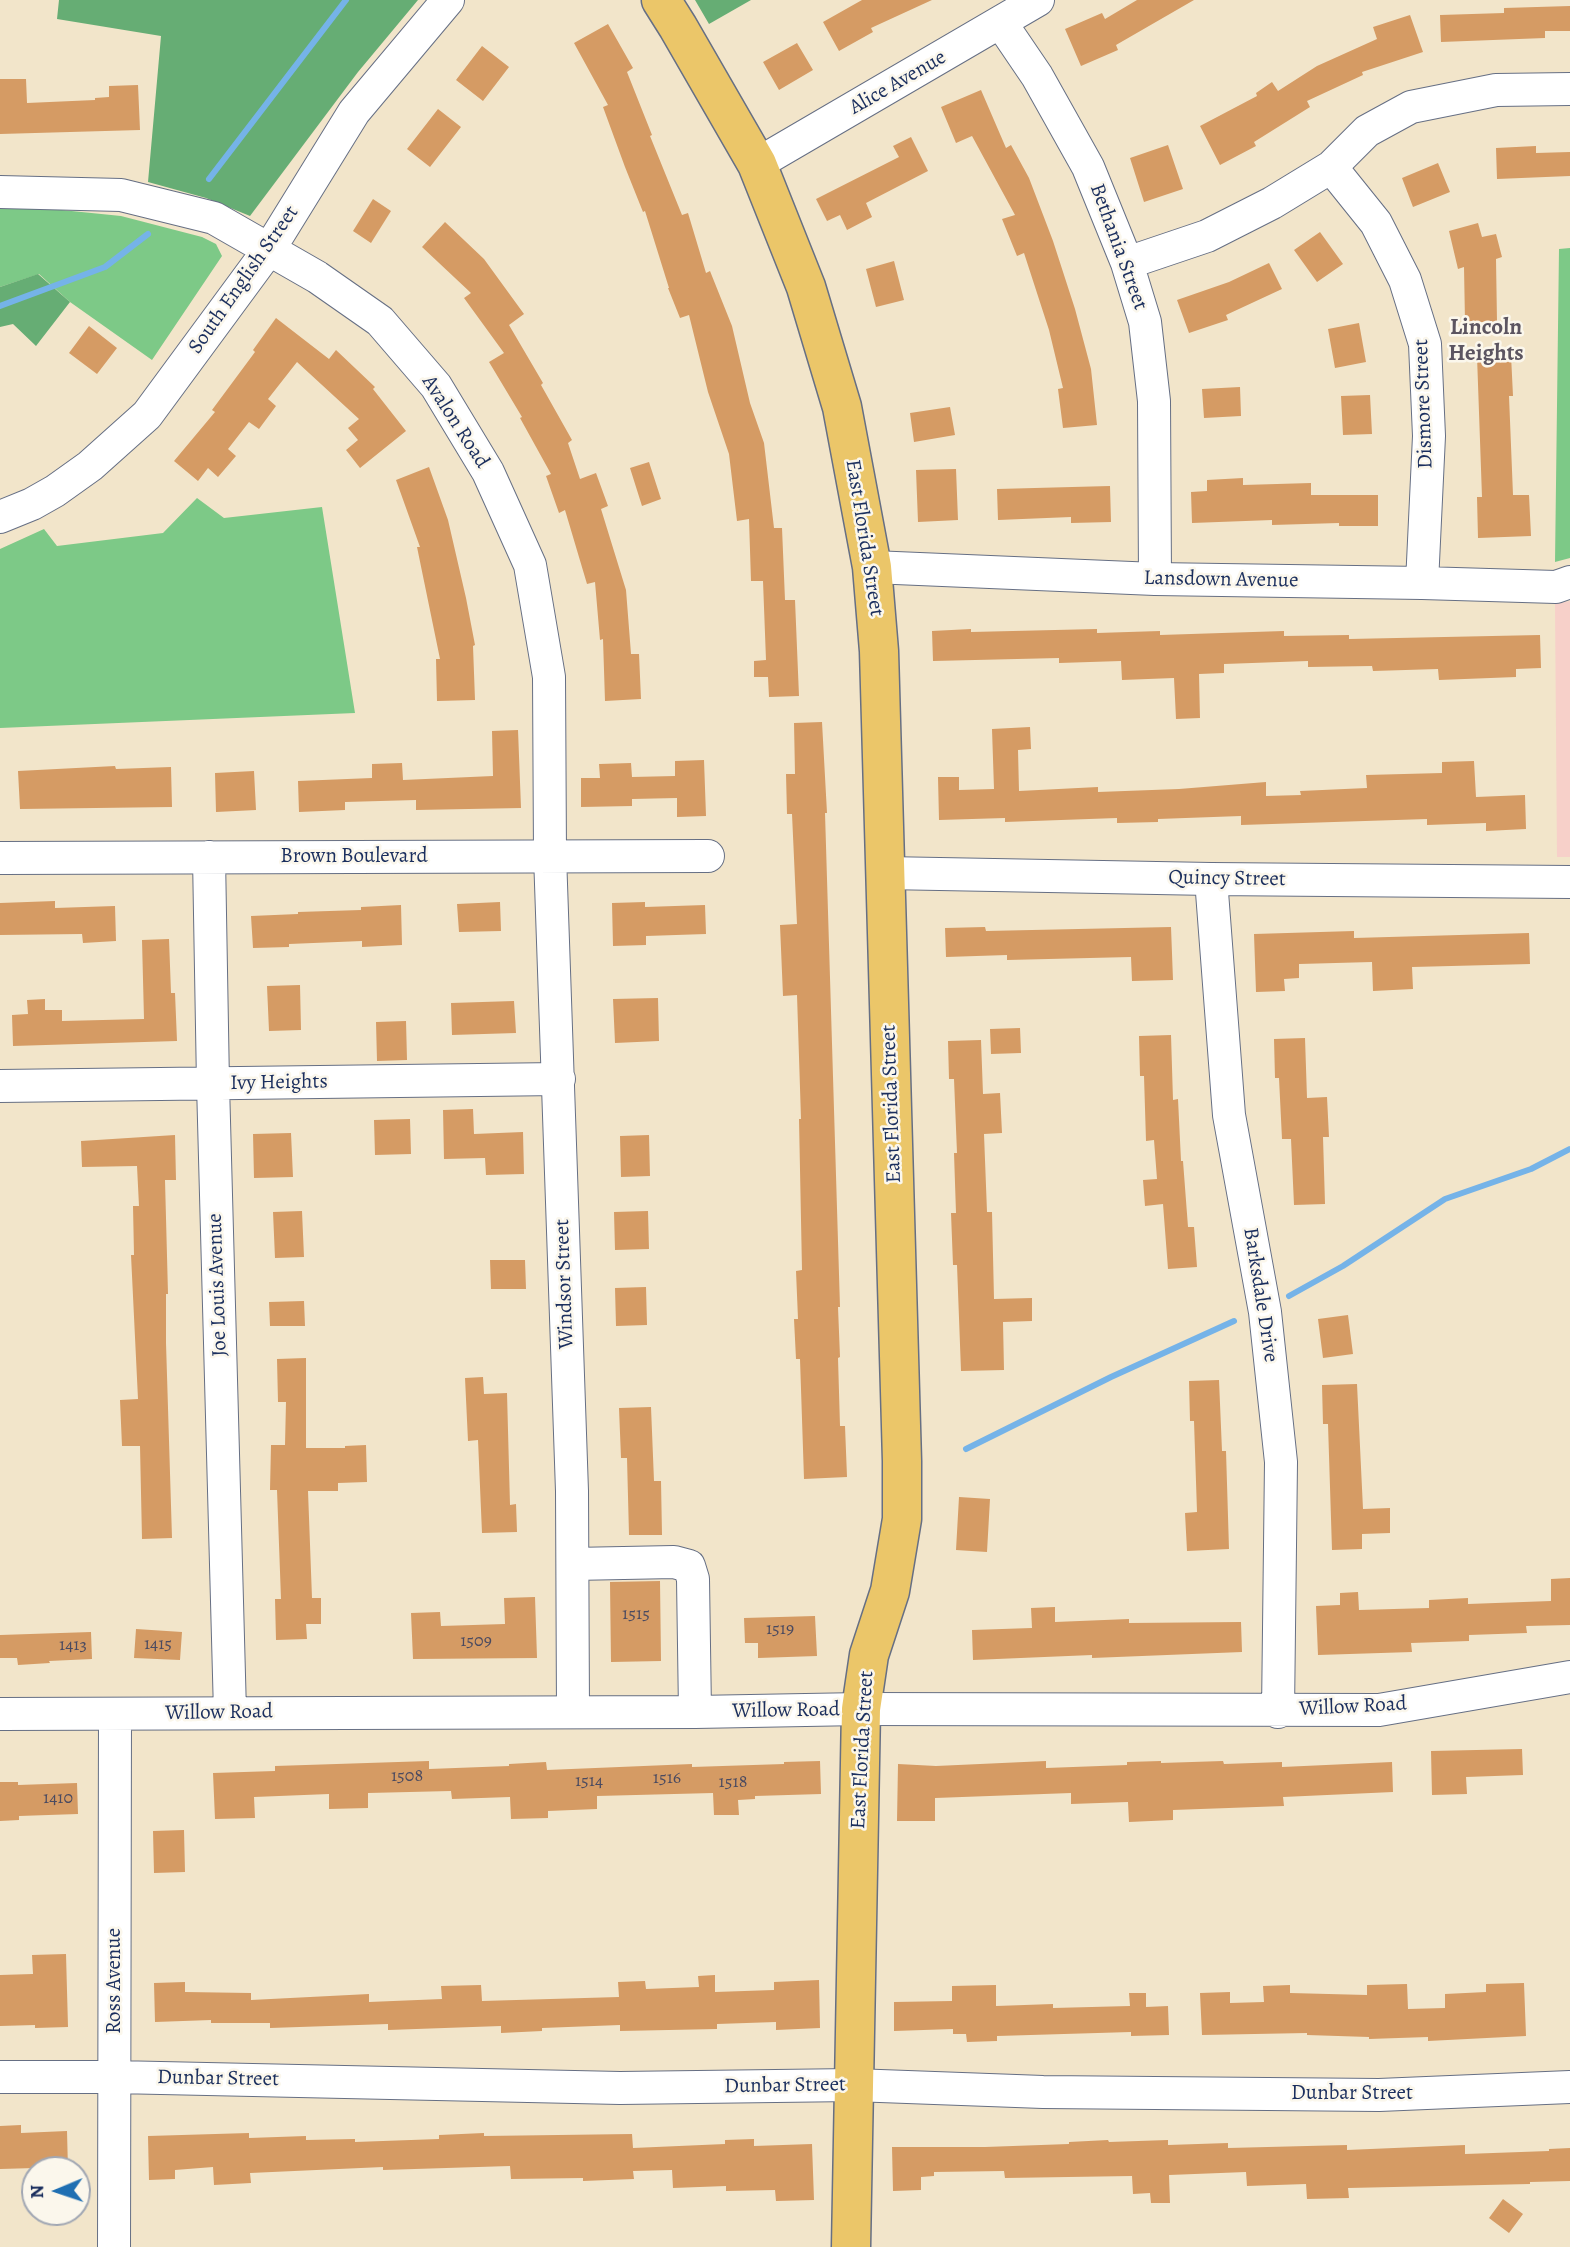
<!DOCTYPE html>
<style>
body{margin:0}
#map{position:relative;width:1570px;height:2247px;overflow:hidden;background:#f2e5ca;font-family:Alegreya,serif}
canvas{display:block}
.north{position:absolute;left:21px;top:2156px;width:70px;height:70px;box-sizing:border-box;background:#fbf7ec;border:2px solid #a1a7b3;border-radius:50%;rotate:268deg;font-size:19px;font-weight:700;line-height:28px;text-align:center;color:#1b2f5e}
.north::after{content:'';display:block;margin:auto;width:24px;height:32px;background:#1f6fb2;clip-path:polygon(50% 0,100% 100%,50% 72%,0 100%)}
</style>
<div id="map">
<canvas width="1570" height="2247"></canvas>
<div class="north">N</div>
</div>
<script>
const context = document.querySelector('canvas').getContext('2d');
context.lineJoin = 'round';
function paint(path, color) {
  context.fillStyle = color;
  context.fill(path, 'evenodd');
}
function poly(rows) {
  const path = new Path2D();
  for (const r of rows) {
    path.moveTo(r[0], r[1]);
    for (let i = 2; i < r.length; i += 2) path.lineTo(r[i], r[i + 1]);
  }
  return path;
}
function stroke(path, color, width, dash) {
  context.strokeStyle = color;
  context.lineWidth = width;
  context.lineCap = dash ? 'butt' : 'round';
  context.setLineDash(dash || []);
  context.stroke(path);
}
function drawText(font, color, halo, rows, align = 'center') {
  context.font = font + ' Alegreya,serif';
  context.lineWidth = 5;
  context.setLineDash([]);
  context.textBaseline = 'middle';
  context.strokeStyle = halo;
  context.fillStyle = color;
  for (const [text, x, y, turn = 0] of rows) {
    context.save();
    context.translate(x, y);
    context.rotate((+turn || 0) * Math.PI / 180);
    context.textAlign = isNaN(turn) ? turn : align;
    if (halo) context.strokeText(text, 0, 0);
    context.fillText(text, 0, 0);
    context.restore();
  }
}
const built = poly([
 [1570,601,1570,857,1557,857,1555,604]
]);
const green = poly([
 [0,207,42,208,121,216,202,237,216,244,222,256,152,360,70,302,39,274,0,287],
 [1570,248,1570,558,1555,562,1559,249],
 [197,498,224,518,322,507,355,713,0,728,0,549,44,529,57,546,163,533]
]);
const forest = poly([
 [59,0,418,0,358,72,250,216,206,198,148,182,161,36,57,19],
 [695,0,751,0,709,24],
 [38,274,70,302,36,346,13,324,0,327,0,287]
]);
const stream = poly([
 [209,179,346,0],
 [0,306,105,267,148,234],
 [1289,1296,1343,1266,1445,1199,1531,1169,1570,1149],
 [966,1449,1111,1377,1234,1321]
]);
const building = poly([
 [862,0,932,0,871,28,873,32,839,51,823,22],
 [1137,0,1194,0,1116,45,1118,50,1081,66,1065,29,1102,13,1105,19],
 [1570,6,1570,31,1545,31,1545,38,1441,42,1440,15,1504,13,1504,8],
 [1410,15,1423,52,1362,72,1363,75,1307,101,1310,107,1254,142,1256,146,1220,165,1200,126,1257,96,1256,93,1272,82,1278,91,1317,66,1377,39,1373,27],
 [608,24,633,68,627,72,652,135,650,136,682,215,688,213,706,273,710,271,732,326,750,403,764,443,774,528,782,528,785,600,795,600,799,696,769,697,768,677,754,677,754,661,766,660,763,581,751,581,749,519,737,521,729,454,708,392,689,315,680,318,668,288,669,288,645,211,643,212,625,167,603,107,608,105,574,43],
 [797,43,813,70,779,90,763,62],
 [482,46,509,67,483,101,456,80],
 [0,79,26,79,27,103,95,100,95,98,109,97,109,86,138,85,140,130,0,134],
 [981,90,1006,148,1011,145,1029,178,1053,241,1075,309,1091,369,1097,425,1063,428,1058,389,1063,388,1049,330,1024,253,1017,256,1002,219,1015,215,972,136,956,143,941,107],
 [438,109,461,127,430,167,407,149],
 [911,137,928,171,866,203,872,217,847,230,840,215,827,221,816,199,899,157,893,146],
 [1168,145,1183,189,1144,202,1130,158],
 [1536,146,1536,153,1570,152,1570,176,1497,179,1496,148],
 [1438,163,1450,192,1413,207,1402,178],
 [373,199,391,211,371,243,353,231],
 [445,222,484,259,524,314,509,325,543,383,541,385,572,440,568,443,580,479,596,473,608,506,601,509,626,590,631,654,639,654,641,699,605,701,603,639,600,640,595,582,587,584,565,510,559,513,546,476,551,474,520,418,522,417,489,362,504,353,464,298,471,293,422,247],
 [1478,223,1482,237,1496,234,1502,257,1496,259,1497,322,1465,322,1464,267,1458,269,1449,231],
 [1320,232,1343,264,1317,282,1294,250],
 [894,261,904,300,876,307,866,269],
 [1269,263,1282,289,1226,315,1228,320,1189,333,1177,300,1229,282],
 [276,318,329,359,336,350,375,387,373,389,406,431,360,468,346,450,358,440,348,428,359,419,297,362,268,399,276,406,259,429,249,422,228,449,236,456,218,477,208,468,198,481,174,461,215,412,212,410,255,352,253,350],
 [1359,323,1366,362,1335,368,1328,329],
 [89,326,117,348,97,374,69,353],
 [1511,355,1513,396,1509,396,1513,495,1529,495,1531,536,1478,538,1477,497,1482,497,1477,356],
 [1240,387,1241,416,1204,418,1202,389],
 [1370,395,1372,434,1343,435,1341,396],
 [950,407,955,435,914,442,910,413],
 [649,462,661,499,642,506,630,468],
 [429,467,448,520,466,598,475,645,473,646,475,700,437,701,436,659,440,659,417,547,420,547,396,480],
 [956,469,958,520,918,522,916,470],
 [1243,478,1243,485,1311,483,1311,495,1378,495,1378,526,1339,526,1339,523,1272,525,1272,520,1192,523,1191,492,1207,491,1207,480],
 [1110,486,1111,522,1071,523,1071,517,998,520,997,489],
 [971,629,971,632,1097,629,1097,633,1160,631,1160,635,1284,631,1284,636,1349,635,1349,639,1540,635,1541,668,1516,669,1516,677,1439,680,1438,669,1373,671,1372,666,1308,667,1308,661,1224,664,1224,673,1199,674,1200,718,1176,719,1174,678,1122,680,1121,661,1059,663,1059,658,933,661,932,631],
 [822,722,827,813,825,813,840,1307,838,1307,840,1357,838,1358,840,1426,845,1426,847,1477,804,1479,800,1359,796,1359,794,1319,798,1319,796,1271,802,1270,799,1119,801,1119,797,995,783,996,780,925,797,924,792,814,787,814,786,774,795,774,794,723],
 [1030,727,1031,749,1018,750,1019,791,1098,787,1098,792,1179,789,1266,782,1266,796,1301,795,1300,791,1367,788,1366,775,1442,773,1442,762,1474,761,1476,797,1525,795,1526,829,1486,831,1486,823,1427,825,1427,819,1241,825,1241,816,1158,819,1158,822,1117,823,1117,818,1005,822,1005,818,939,820,938,777,959,777,959,790,994,789,992,729],
 [518,730,521,808,416,810,416,800,345,802,345,810,299,812,298,781,372,778,372,764,402,763,403,780,493,776,492,731],
 [704,760,706,816,677,817,677,798,632,799,632,806,581,807,581,778,600,778,599,764,631,763,632,777,675,776,675,761],
 [115,766,116,769,171,767,172,807,20,809,18,771],
 [254,771,256,810,216,812,215,773],
 [55,901,55,908,115,906,116,941,83,943,82,934,0,935,0,903],
 [500,902,501,931,459,932,457,904],
 [645,902,645,907,705,905,706,934,646,936,646,945,613,946,612,903],
 [401,905,402,945,362,947,362,941,289,944,289,947,253,948,251,916,298,914,298,912,361,910,361,907],
 [985,927,986,931,1171,927,1173,980,1132,981,1131,957,1007,960,1007,955,946,957,945,928],
 [1354,931,1354,938,1529,933,1530,964,1412,967,1413,989,1373,991,1372,962,1299,964,1299,978,1284,979,1285,991,1256,992,1254,934],
 [169,939,171,993,175,993,177,1041,13,1046,12,1015,28,1014,27,1000,45,999,45,1010,62,1010,62,1021,144,1019,142,940],
 [300,985,301,1030,269,1031,267,986],
 [658,998,659,1041,615,1043,613,999],
 [514,1001,516,1033,452,1035,451,1003],
 [406,1021,407,1060,377,1061,376,1022],
 [1020,1028,1021,1053,991,1054,990,1029],
 [1171,1035,1173,1100,1178,1099,1181,1161,1183,1161,1188,1227,1194,1227,1197,1267,1168,1269,1163,1204,1145,1206,1143,1180,1157,1179,1154,1140,1146,1141,1144,1076,1140,1076,1139,1036],
 [1305,1038,1307,1098,1327,1097,1329,1137,1323,1137,1325,1204,1294,1205,1291,1139,1282,1139,1279,1078,1275,1078,1274,1039],
 [981,1040,983,1094,1000,1093,1002,1133,984,1134,987,1212,992,1212,994,1299,1032,1298,1032,1321,1003,1322,1004,1370,961,1371,957,1265,953,1265,951,1213,956,1213,954,1153,957,1153,954,1079,949,1079,948,1041],
 [473,1109,474,1134,523,1132,524,1174,486,1175,485,1158,444,1159,443,1110],
 [410,1119,411,1154,375,1155,374,1120],
 [291,1133,293,1177,254,1178,253,1134],
 [175,1135,176,1180,165,1180,168,1294,166,1294,166,1343,172,1538,142,1539,140,1446,122,1446,120,1400,138,1399,131,1255,134,1255,133,1206,139,1206,137,1166,82,1167,81,1141],
 [649,1135,650,1176,621,1177,620,1136],
 [302,1211,304,1257,275,1258,273,1212],
 [648,1211,649,1249,615,1250,614,1212],
 [490,1260,525,1260,526,1289,491,1289],
 [646,1287,647,1325,616,1326,615,1288],
 [304,1301,305,1326,270,1326,269,1302],
 [1348,1315,1353,1354,1323,1358,1318,1319],
 [306,1358,306,1448,345,1448,345,1446,366,1445,367,1482,338,1483,338,1491,308,1491,312,1598,321,1598,321,1624,306,1624,307,1639,276,1640,275,1599,281,1599,277,1490,270,1490,271,1445,285,1445,286,1402,278,1402,277,1359],
 [483,1377,484,1394,507,1393,510,1505,516,1504,517,1532,482,1533,478,1440,468,1441,465,1378],
 [1219,1380,1222,1451,1226,1451,1229,1549,1187,1551,1185,1513,1197,1512,1194,1421,1190,1421,1189,1381],
 [1357,1384,1363,1509,1390,1508,1390,1533,1362,1534,1362,1549,1332,1550,1328,1424,1323,1424,1322,1385],
 [651,1407,654,1481,661,1481,662,1535,629,1535,627,1458,621,1458,619,1408],
 [959,1497,990,1499,987,1552,956,1550],
 [1570,1578,1570,1625,1526,1626,1527,1633,1469,1635,1469,1641,1411,1643,1412,1652,1318,1655,1316,1606,1340,1605,1340,1593,1358,1592,1359,1610,1429,1608,1429,1600,1468,1598,1468,1604,1551,1601,1551,1579],
 [660,1581,661,1661,611,1662,610,1582],
 [535,1597,537,1658,413,1659,411,1613,440,1612,441,1626,505,1624,504,1598],
 [1055,1607,1055,1622,1129,1619,1129,1623,1241,1622,1242,1652,1092,1658,1092,1655,973,1660,972,1630,1032,1628,1031,1608],
 [815,1616,817,1656,758,1658,758,1643,745,1643,744,1618],
 [136,1629,182,1632,180,1660,134,1658],
 [91,1632,92,1659,49,1661,50,1663,18,1665,17,1658,0,1658,0,1635],
 [1522,1749,1523,1775,1466,1777,1467,1794,1432,1795,1431,1751],
 [429,1761,429,1769,509,1766,509,1764,546,1762,547,1770,692,1764,692,1767,784,1764,784,1762,820,1761,821,1794,755,1796,755,1799,738,1800,739,1815,714,1815,713,1793,597,1796,597,1809,548,1811,548,1818,511,1819,510,1797,452,1799,451,1791,368,1793,368,1808,329,1809,329,1794,254,1797,255,1818,215,1819,213,1773,275,1771,275,1766],
 [1046,1761,1046,1768,1127,1765,1127,1762,1161,1761,1161,1763,1223,1761,1224,1764,1282,1762,1282,1767,1392,1762,1393,1792,1283,1797,1284,1806,1173,1810,1173,1820,1129,1822,1128,1802,1071,1804,1071,1793,935,1798,935,1821,897,1821,898,1764,936,1766],
 [0,1782,18,1782,18,1785,77,1783,78,1814,19,1816,19,1820,0,1821],
 [184,1830,185,1872,154,1873,153,1831],
 [66,1954,68,2027,35,2028,35,2025,0,2026,0,1975,33,1974,32,1955],
 [715,1975,715,1992,774,1990,774,1982,819,1980,820,2028,776,2030,776,2022,717,2024,717,2029,620,2031,620,2025,542,2028,542,2031,501,2033,501,2026,388,2030,388,2024,270,2028,270,2023,211,2023,211,2020,155,2022,154,1983,185,1982,185,1992,251,1993,251,2000,369,1994,369,2002,442,1999,441,1986,481,1985,482,2001,619,1997,618,1982,645,1981,646,1989,699,1987,698,1976],
 [1524,1983,1526,2036,1428,2041,1428,2037,1369,2039,1369,2037,1307,2035,1307,2033,1202,2035,1200,1993,1230,1992,1230,2003,1264,2002,1263,1986,1290,1985,1290,1993,1367,1995,1367,1985,1407,1984,1408,2009,1445,2008,1445,1994,1486,1992,1486,1984],
 [996,1985,996,2006,1053,2004,1053,2008,1130,2006,1129,1993,1146,1993,1146,2007,1168,2006,1169,2035,1131,2036,1131,2032,997,2036,997,2041,967,2042,966,2034,953,2034,953,2029,894,2031,894,2002,952,2001,952,1986],
 [21,2125,21,2133,67,2131,68,2170,35,2170,35,2168,0,2169,0,2126],
 [249,2133,249,2138,306,2136,306,2140,355,2139,355,2142,439,2139,439,2135,484,2133,484,2136,632,2134,633,2148,725,2144,725,2140,754,2139,754,2146,812,2144,814,2200,776,2201,775,2190,726,2191,726,2186,673,2188,672,2170,633,2171,634,2179,583,2181,583,2178,511,2179,510,2166,383,2170,383,2167,250,2173,251,2183,214,2185,213,2167,175,2170,175,2179,149,2180,148,2136],
 [1108,2140,1109,2142,1168,2140,1168,2145,1228,2143,1228,2148,1347,2145,1347,2150,1465,2145,1465,2154,1549,2151,1549,2149,1570,2148,1570,2181,1530,2182,1530,2184,1348,2188,1349,2198,1307,2199,1306,2184,1247,2186,1246,2172,1169,2175,1170,2203,1151,2203,1150,2193,1133,2194,1132,2176,1005,2178,1004,2171,934,2172,934,2176,921,2177,921,2190,893,2191,892,2147,985,2147,1069,2144,1069,2142],
 [1503,2199,1523,2214,1509,2233,1489,2218]
]);
const minor = poly([
 [1001,23,1037,76,1088,167,1127,263,1145,322,1154,401,1155,579],
 [757,164,1038,0],
 [1331,167,1376,223,1405,280,1425,344,1429,436,1422,583],
 [0,192,121,195,214,218,317,277,380,321,436,386,488,472,530,565,549,677,550,855,572,1491,573,1712],
 [1127,263,1207,236,1272,203,1331,167,1367,131,1411,107,1496,90,1570,89],
 [0,517,32,504,55,491,90,466,147,415,270,248,354,112,448,0],
 [872,567,1155,579,1422,583,1556,587,1570,582],
 [209,857,213,1084,230,1712],
 [0,858,708,856],
 [885,873,1211,879,1570,882],
 [1211,879,1229,1115,1265,1312,1281,1462,1278,1712],
 [0,1086,559,1079],
 [573,1564,674,1562,689,1566,693,1579,695,1712],
 [0,1714,695,1712,861,1709,1379,1710,1570,1677],
 [0,2077,115,2077,620,2088,853,2085,1043,2092,1379,2095,1570,2087],
 [114,2247,115,1714]
]);
const major = poly([
 [661,0,678,27,757,164,806,287,842,407,872,567,879,651,902,1461,902,1519,890,1591,869,1655,861,1709,851,2247]
]);
const numberNames = [
 ["1515",636,1615],
 ["1519",780,1630],
 ["1509",476,1642],
 ["1415",158,1645],
 ["1413",73,1646],
 ["1508",407,1777],
 ["1516",667,1779],
 ["1514",589,1782],
 ["1518",733,1783],
 ["1410",58,1799]
];
const streetNames = [
 ["Alice Avenue",898,83,-30],
 ["Bethania Street",1118,247,70],
 ["South English Street",244,280,-55],
 ["Dismore Street",1424,404,-92],
 ["Avalon Road",455,422,57],
 ["East Florida Street",864,538,81],
 ["Lansdown Avenue",1221,580,1],
 ["Brown Boulevard",354,857],
 ["Quincy Street",1227,879,1],
 ["Ivy Heights",279,1083,-1],
 ["East Florida Street",892,1104,-92],
 ["Windsor Street",565,1284,-92],
 ["Joe Louis Avenue",218,1285,-92],
 ["Barksdale Drive",1260,1295,81],
 ["Willow Road",1353,1707,-3],
 ["Willow Road",786,1711,-1],
 ["Willow Road",219,1713,-1],
 ["East Florida Street",863,1750,-87],
 ["Ross Avenue",115,1981,-90],
 ["Dunbar Street",218,2079,1],
 ["Dunbar Street",785,2086,-1],
 ["Dunbar Street",1352,2094]
];
const neighbourhoodNames = [
 ["Lincoln",1486,328],
 ["Heights",1486,354]
];
paint(built, '#f7d0c9');
paint(green, '#7dc987');
paint(forest, '#66ad74');
stroke(stream, '#75b3e8', 6);
paint(building, '#d59b64');
stroke(minor, '#666f84', 34);
stroke(major, '#666f84', 41);
stroke(minor, '#fff', 32);
stroke(major, '#ebc669', 38);
drawText('18px', '#4a4a60', null, numberNames);
drawText('21px', '#1b2f5e', '#fbf7ec', streetNames);
drawText('bold 23px', '#5c5560', '#fbf7ec', neighbourhoodNames);
</script>
